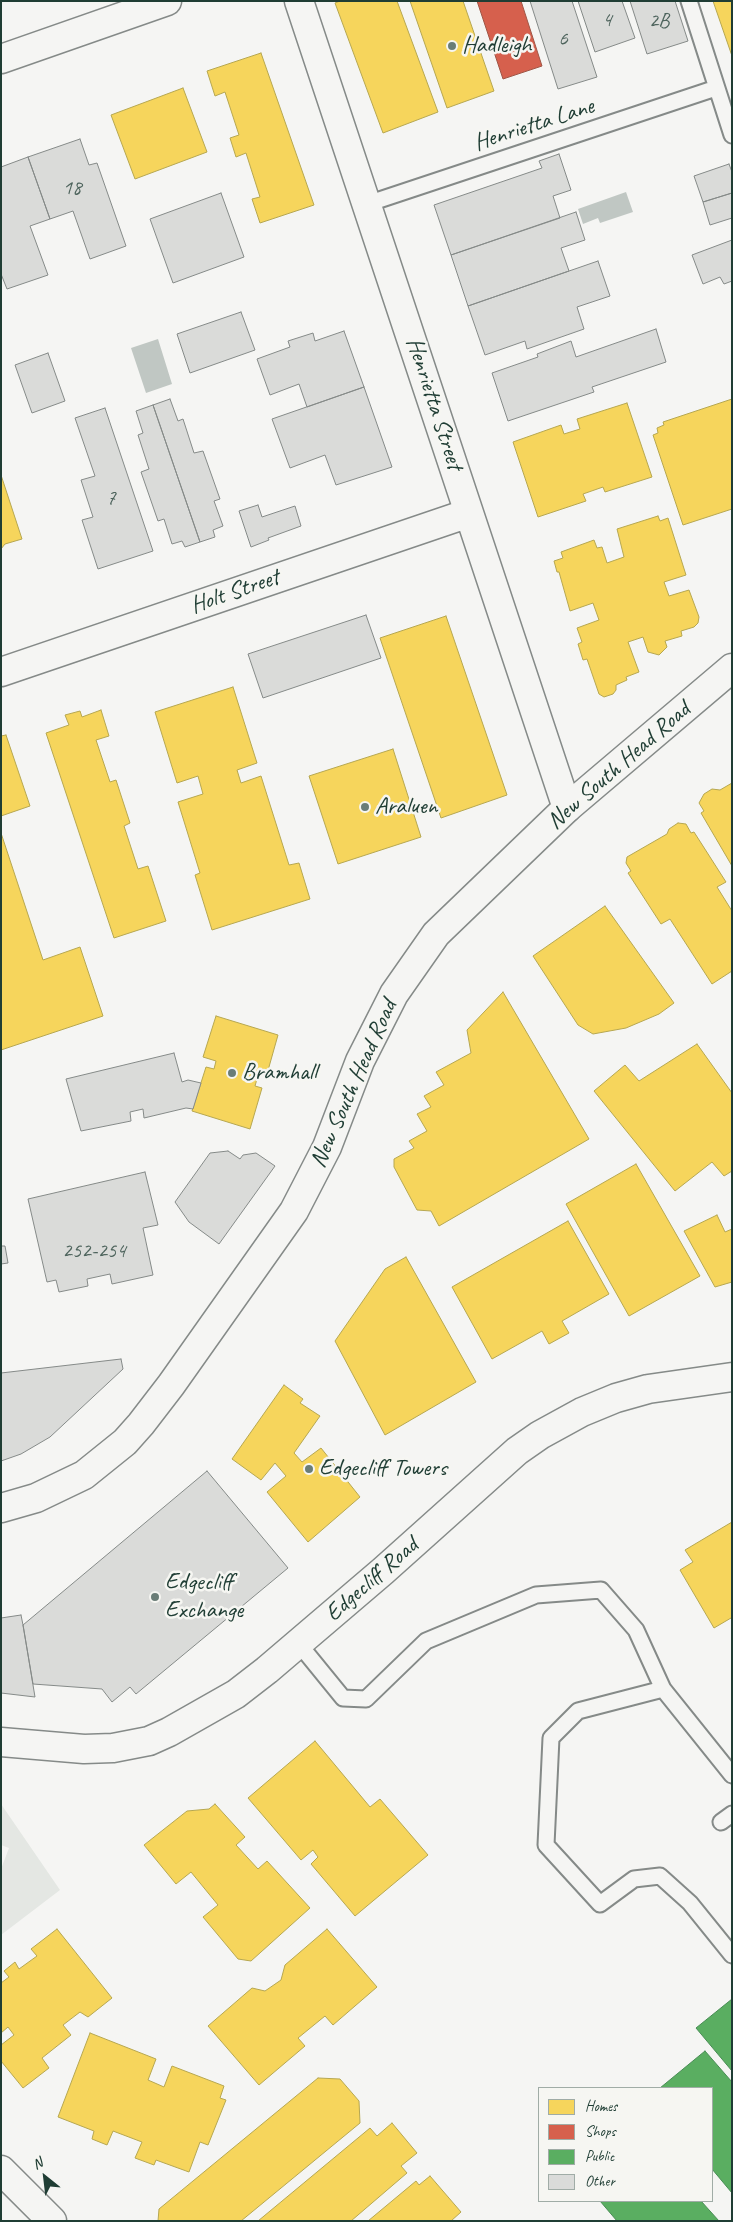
<!DOCTYPE html>
<style>
body{margin:0}
#map{position:relative;width:733px;height:2222px;overflow:hidden;background:#f5f5f3;font-family:Caveat,sans-serif}
canvas{display:block}
.frame{position:absolute;inset:0;border:2px solid #1f3d34;pointer-events:none}
.legend{position:absolute;left:538px;top:2087px;width:175px;height:115px;box-sizing:border-box;background:#f6f6f2;border:1px solid #a0aca6;margin:0;padding:6px 9px;list-style:none;font-size:15px;color:#1f3d34}
.legend li{display:flex;align-items:center;gap:10px;height:25px}
.legend b{width:25px;border:1px solid #a0aca6}
.north{position:absolute;left:20px;top:2152px;width:50px;height:50px;-webkit-text-stroke:4px #f6f6f2;paint-order:stroke;rotate:331deg;font-size:14px;font-weight:700;line-height:20px;text-align:center;color:#1f3d34}
.north::after{content:'';display:block;margin:auto;width:18px;height:22px;background:#1f3d34;clip-path:polygon(50% 0,100% 100%,50% 72%,0 100%)}
</style>
<div id="map">
<canvas width="733" height="2222"></canvas>
<div class="frame"></div>
<ul class="legend">
<li><b style="height:14px;background:#f6d55c"></b>Homes</li>
<li><b style="height:14px;background:#d6604d"></b>Shops</li>
<li><b style="height:14px;background:#5aae61"></b>Public</li>
<li><b style="height:14px;background:#dadbd9"></b>Other</li>
</ul>
<div class="north">N</div>
</div>
<script>
const context = document.querySelector('canvas').getContext('2d');
context.lineJoin = 'round';
function paint(path, color) {
  context.fillStyle = color;
  context.fill(path, 'evenodd');
}
function poly(rows) {
  const path = new Path2D();
  for (const r of rows) {
    path.moveTo(r[0], r[1]);
    for (let i = 2; i < r.length; i += 2) path.lineTo(r[i], r[i + 1]);
  }
  return path;
}
function stroke(path, color, width, dash) {
  context.strokeStyle = color;
  context.lineWidth = width;
  context.lineCap = dash ? 'butt' : 'round';
  context.setLineDash(dash || []);
  context.stroke(path);
}
function drawText(font, color, halo, rows, align = 'center') {
  context.font = font + ' Caveat,sans-serif';
  context.lineWidth = 5;
  context.setLineDash([]);
  context.textBaseline = 'middle';
  context.strokeStyle = halo;
  context.fillStyle = color;
  for (const [text, x, y, turn = 0] of rows) {
    context.save();
    context.translate(x, y);
    context.rotate((+turn || 0) * Math.PI / 180);
    context.textAlign = isNaN(turn) ? turn : align;
    if (halo) context.strokeText(text, 0, 0);
    context.fillText(text, 0, 0);
    context.restore();
  }
}
const green = poly([
 [1,1804,60,1890,1,1935,1,1869,9,1848,1,1845]
]);
const water = poly([
 [626,192,633,212,600,223,598,218,583,224,578,209],
 [158,339,172,384,146,393,131,348]
]);
const homes = poly([
 [340,1,397,1,438,112,383,133,335,3,340,1],
 [410,1,463,1,494,91,447,108,410,1],
 [713,1,732,1,732,56,713,1],
 [261,53,314,205,260,223,252,199,260,197,246,153,236,157,230,138,239,135,225,92,215,96,207,71,261,53],
 [183,88,207,152,135,179,111,115,183,88],
 [732,399,732,509,683,525,653,435,658,433,657,428,664,425,663,422,732,399],
 [627,403,652,477,605,492,603,487,583,494,586,501,538,517,513,442,561,425,564,434,580,429,577,419,627,403],
 [1,475,22,539,5,544,1,549,1,475],
 [658,516,660,521,668,518,686,575,664,582,669,596,689,590,699,617,698,623,694,627,681,631,682,636,665,641,667,647,659,655,648,652,643,637,628,642,639,672,626,677,627,680,616,685,616,690,613,694,604,697,599,694,587,659,583,660,578,644,582,642,577,628,599,620,593,603,570,611,559,572,557,572,554,561,563,558,561,552,594,540,597,548,602,547,607,563,624,557,617,529,658,516],
 [446,616,507,795,441,818,380,638,446,616],
 [233,687,257,763,237,770,241,783,261,776,289,865,299,863,310,899,212,930,195,875,200,873,178,802,203,794,198,776,177,783,155,712,233,687],
 [101,710,109,736,96,740,110,782,116,780,130,823,124,826,138,869,148,866,166,921,114,938,46,733,69,725,65,715,80,711,82,717,101,710],
 [6,735,30,806,1,816,1,736,6,735],
 [393,749,421,837,338,864,309,776,393,749],
 [732,783,732,866,701,813,704,811,699,803,704,794,712,789,720,790,732,783],
 [678,823,686,824,691,833,694,832,726,882,717,887,732,911,732,971,712,984,670,919,661,924,628,873,631,871,626,863,627,857,667,834,669,829,678,823],
 [1,833,43,960,80,947,103,1016,1,1050,1,833],
 [605,906,674,1003,659,1014,626,1028,593,1034,578,1025,533,956,605,906],
 [503,992,589,1139,439,1226,431,1211,417,1210,394,1167,394,1159,414,1148,409,1141,427,1131,417,1114,431,1107,424,1096,444,1085,436,1072,471,1053,467,1030,503,992],
 [216,1016,278,1035,267,1074,259,1072,255,1086,262,1088,250,1129,192,1111,206,1067,214,1069,216,1061,203,1057,216,1016],
 [697,1044,732,1093,732,1171,724,1176,712,1162,675,1191,594,1091,625,1065,639,1081,697,1044],
 [636,1164,700,1276,629,1316,566,1204,636,1164],
 [717,1215,725,1232,732,1229,732,1282,715,1287,684,1231,717,1215],
 [568,1221,609,1294,562,1321,569,1333,549,1344,542,1331,492,1359,452,1287,568,1221],
 [406,1257,476,1382,385,1435,335,1341,385,1269,406,1257],
 [284,1385,303,1399,300,1403,320,1416,294,1453,302,1462,321,1448,360,1497,308,1542,267,1492,286,1476,275,1463,261,1480,232,1459,284,1385],
 [732,1522,732,1620,731,1618,714,1628,680,1570,693,1562,685,1550,732,1522],
 [315,1741,370,1807,380,1799,428,1855,355,1916,311,1864,318,1857,313,1850,301,1860,248,1798,315,1741],
 [215,1804,245,1837,236,1845,258,1869,267,1861,310,1908,251,1961,238,1959,203,1917,218,1905,191,1872,176,1884,144,1845,187,1811,209,1809,215,1804],
 [57,1929,112,1998,88,2017,80,2012,63,2025,71,2035,42,2058,49,2068,23,2088,1,2061,1,2045,14,2035,8,2027,1,2033,1,1983,9,1977,4,1971,15,1962,19,1969,37,1956,31,1949,57,1929],
 [327,1929,377,1987,333,2025,325,2016,298,2038,305,2046,259,2085,208,2026,252,1988,265,1991,281,1980,285,1965,327,1929],
 [90,2033,156,2059,148,2080,164,2087,172,2066,224,2086,220,2098,226,2100,208,2145,200,2142,189,2172,156,2160,154,2165,135,2158,142,2142,113,2131,107,2145,92,2139,94,2131,58,2117,90,2033],
 [318,2078,340,2079,359,2101,360,2123,241,2221,158,2221,159,2209,318,2078],
 [392,2123,417,2153,401,2166,407,2173,351,2221,258,2221,370,2128,377,2136,392,2123],
 [430,2176,461,2212,451,2221,368,2221,416,2181,419,2185,430,2176]
]);
const shops = poly([
 [477,1,521,1,542,66,503,79,477,1]
]);
const public = poly([
 [732,1999,732,2071,696,2028,732,1999],
 [705,2051,732,2082,732,2193,712,2169,712,2088,660,2088,705,2051],
 [600,2201,701,2201,719,2221,617,2221,600,2201]
]);
const building = poly([
 [530,1,572,1,597,77,558,89,530,1],
 [578,1,622,1,635,38,595,52,578,1],
 [630,1,675,1,688,41,647,54,630,1],
 [80,139,89,165,97,163,126,246,90,259,73,211,50,219,28,157,80,139],
 [559,154,571,190,553,196,560,218,451,255,434,205,542,168,539,161,559,154],
 [28,157,50,219,30,226,48,275,7,289,1,274,1,167,28,157],
 [729,164,732,172,732,193,703,202,694,176,729,164],
 [221,193,244,257,173,283,150,219,221,193],
 [732,193,732,218,710,225,703,202,732,193],
 [576,212,585,240,561,248,569,271,468,306,451,255,576,212],
 [732,240,732,281,724,284,720,277,703,284,692,255,732,240],
 [598,261,610,296,577,307,584,329,527,349,525,341,485,355,468,306,598,261],
 [241,312,255,350,190,373,177,334,241,312],
 [656,329,666,362,592,387,594,392,508,421,492,373,538,357,537,354,571,341,576,357,656,329],
 [344,331,364,387,307,407,299,384,270,395,257,359,290,347,288,341,313,333,315,341,344,331],
 [48,353,65,401,32,413,15,365,48,353],
 [364,387,392,467,336,485,325,455,290,468,272,419,364,387],
 [170,399,178,421,183,419,194,453,203,451,220,499,214,501,223,526,213,530,215,537,200,542,153,405,170,399],
 [153,405,200,542,185,547,182,541,172,544,164,519,158,521,141,472,149,469,138,435,143,433,136,411,153,405],
 [105,408,153,551,98,569,82,520,93,517,81,480,95,476,75,418,105,408],
 [258,505,262,517,295,506,301,526,268,538,269,540,251,547,239,511,258,505],
 [366,615,381,658,263,698,248,654,366,615],
 [174,1053,182,1082,188,1080,201,1083,193,1109,186,1108,144,1118,143,1109,130,1112,131,1121,81,1131,66,1079,174,1053],
 [228,1151,240,1159,243,1155,256,1153,275,1166,219,1244,189,1222,175,1202,210,1153,228,1151],
 [145,1172,158,1225,143,1228,153,1275,112,1284,110,1274,87,1279,88,1286,59,1292,56,1280,47,1282,28,1199,145,1172],
 [1,1246,5,1246,8,1263,1,1264,1,1246],
 [121,1359,123,1369,50,1437,21,1454,1,1461,1,1373,121,1359],
 [207,1471,288,1568,136,1694,130,1687,112,1702,102,1689,33,1684,23,1625,207,1471],
 [21,1615,23,1625,35,1697,1,1693,1,1618,21,1615]
]);
const lane = poly([
 [689,1,732,135],
 [367,204,716,88],
 [299,1644,343,1698,366,1699,426,1641,536,1595,601,1590,636,1630,663,1689],
 [732,1775,663,1689,578,1711,551,1738,546,1845,600,1904,634,1879,660,1876,690,1903,732,1955],
 [721,1822,732,1814]
]);
const street = poly([
 [299,1,567,808],
 [1,59,167,1],
 [1,672,469,513]
]);
const secondary = poly([
 [1,1742,84,1749,113,1748,149,1741,169,1732,236,1694,267,1670,383,1571,517,1451,540,1435,582,1412,616,1398,648,1389,732,1377],
 [1,2170,52,2221]
]);
const primary = poly([
 [1,1508,36,1498,84,1475,125,1442,141,1424,171,1385,294,1211,327,1147,360,1061,394,994,436,934,567,808,732,668]
]);
const markers = [
 [452,46,5,"#6a7d77"],
 [365,807,5,"#6a7d77"],
 [232,1073,5,"#6a7d77"],
 [309,1469,5,"#6a7d77"],
 [155,1597,5,"#6a7d77"]
];
const numberNames = [
 ["4",607,20],
 ["2B",659,21],
 ["6",563,39],
 ["18",72,188],
 ["7",111,498],
 ["252-254",94,1251]
];
const poiNames = [
 ["Hadleigh",462,46],
 ["Araluen",375,807],
 ["Bramhall",242,1073],
 ["Edgecliff Towers",319,1469],
 ["Edgecliff",165,1583],
 ["Exchange",165,1611]
];
const streetNames = [
 ["Henrietta Lane",534,125,-18],
 ["Henrietta Street",434,404,72],
 ["Holt Street",235,592,-19],
 ["New South Head Road",619,766,-41],
 ["New South Head Road",354,1084,-66],
 ["Edgecliff Road",372,1580,-41]
];
paint(green, '#e4e7e3');
paint(water, '#c0c7c3');
paint(homes, '#f6d55c');
stroke(homes, '#b6a750', 1);
paint(shops, '#d6604d');
stroke(shops, '#9f5646', 1);
paint(public, '#5aae61');
stroke(public, '#488c54', 1);
paint(building, '#dadbd9');
stroke(building, '#858a88', 1);
stroke(lane, '#858a88', 19);
stroke(street, '#858a88', 31);
stroke(secondary, '#858a88', 31);
stroke(primary, '#858a88', 31);
stroke(lane, '#f5f5f3', 15);
stroke(street, '#f5f5f3', 28);
stroke(secondary, '#f5f5f3', 28);
stroke(primary, '#f5f5f3', 28);
for (const [x, y, r, color] of markers) {
  const dot = new Path2D();
  dot.arc(x, y, r, 0, 2 * Math.PI);
  context.fillStyle = color;
  context.fill(dot);
  stroke(dot, '#f6f6f2', 2);
}
drawText('21px', '#4e645d', null, numberNames);
drawText('24px', '#1f3d34', '#f6f6f2', poiNames, 'left');
drawText('24px', '#1f3d34', '#f6f6f2', streetNames);
</script>
